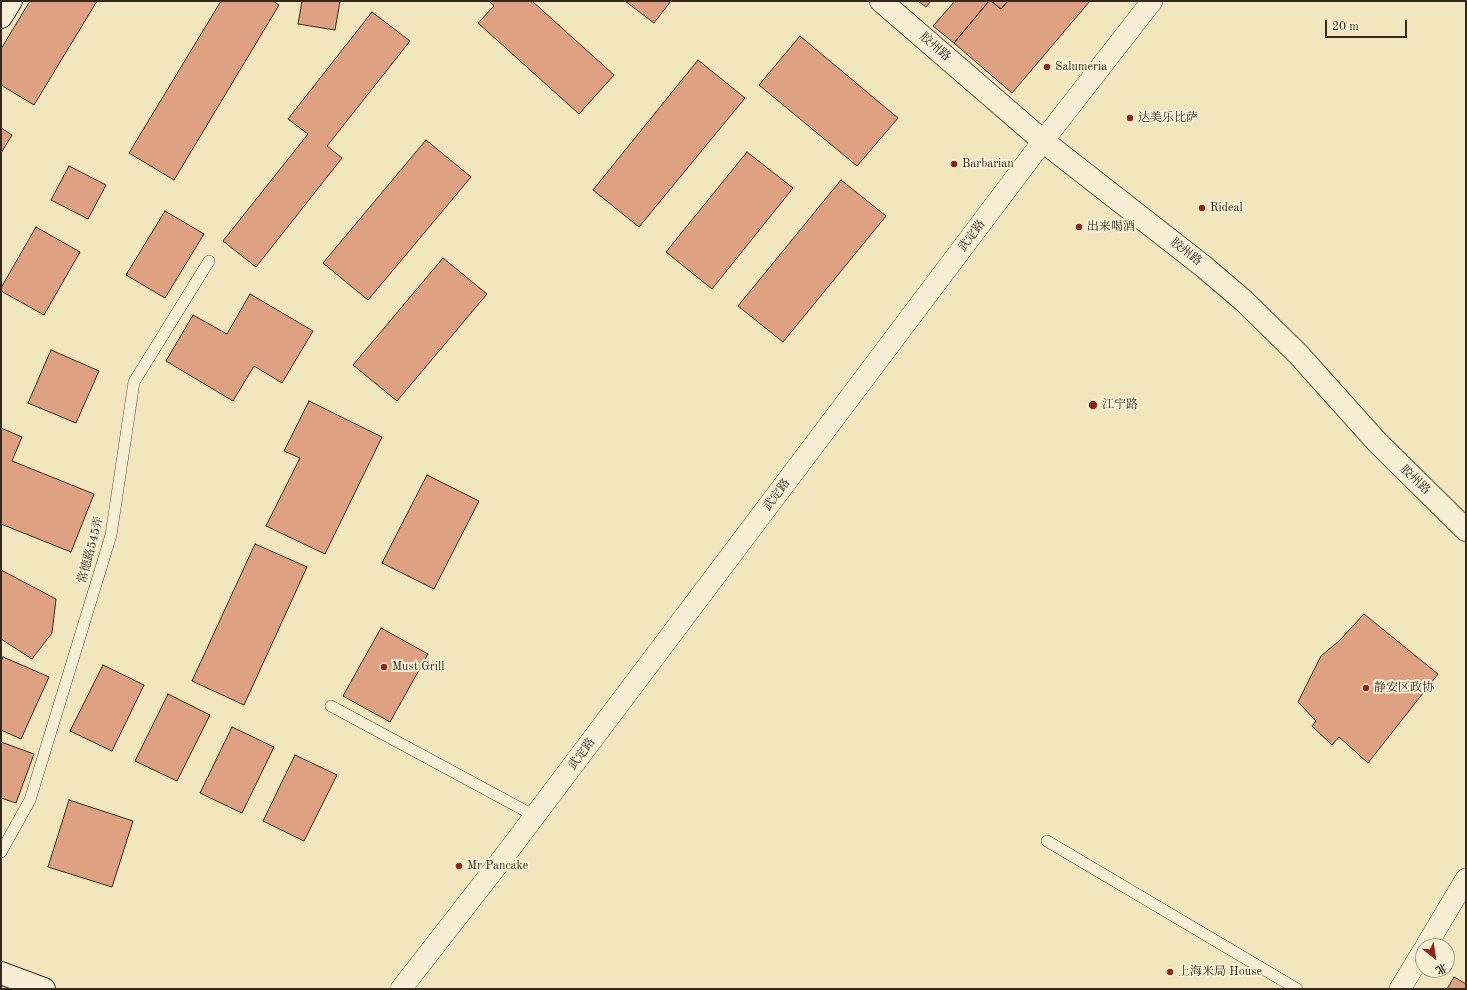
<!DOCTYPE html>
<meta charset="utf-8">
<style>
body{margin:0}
#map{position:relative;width:1467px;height:990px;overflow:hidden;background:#f2e6be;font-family:"Old Standard TT","Noto Serif SC",serif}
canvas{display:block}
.frame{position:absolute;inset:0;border:2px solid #34291e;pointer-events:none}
.north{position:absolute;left:1415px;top:938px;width:40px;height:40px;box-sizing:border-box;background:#f7efd5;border:1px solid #a9a08c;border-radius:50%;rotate:150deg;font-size:11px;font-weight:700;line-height:16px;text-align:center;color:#34291e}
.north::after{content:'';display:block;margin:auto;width:14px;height:18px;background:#8f2418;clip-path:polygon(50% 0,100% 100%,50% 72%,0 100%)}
.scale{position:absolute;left:1325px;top:20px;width:82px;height:18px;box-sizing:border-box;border:2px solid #34291e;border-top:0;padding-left:5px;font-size:12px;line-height:14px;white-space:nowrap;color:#34291e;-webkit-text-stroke:3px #f7efd5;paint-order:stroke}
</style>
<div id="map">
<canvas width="1467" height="990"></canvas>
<div class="frame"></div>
<div class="north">北</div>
<div class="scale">20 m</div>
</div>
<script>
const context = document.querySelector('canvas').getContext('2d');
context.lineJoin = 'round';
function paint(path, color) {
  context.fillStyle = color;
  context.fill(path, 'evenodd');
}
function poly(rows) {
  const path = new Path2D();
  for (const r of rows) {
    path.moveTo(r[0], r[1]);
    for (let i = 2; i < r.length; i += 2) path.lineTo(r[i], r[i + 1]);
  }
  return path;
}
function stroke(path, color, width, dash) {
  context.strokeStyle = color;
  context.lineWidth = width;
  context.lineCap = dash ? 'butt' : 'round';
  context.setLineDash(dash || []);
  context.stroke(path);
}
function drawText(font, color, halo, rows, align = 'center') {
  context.font = font + ' "Old Standard TT","Noto Serif SC",serif';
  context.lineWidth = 4;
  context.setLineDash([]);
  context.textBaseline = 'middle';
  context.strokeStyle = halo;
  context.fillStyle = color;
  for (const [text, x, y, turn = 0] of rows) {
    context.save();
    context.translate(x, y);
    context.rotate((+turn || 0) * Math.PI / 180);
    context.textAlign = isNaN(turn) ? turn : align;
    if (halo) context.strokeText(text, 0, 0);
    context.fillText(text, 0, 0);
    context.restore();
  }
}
const building = poly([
 [30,1,97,1,34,105,1,85,1,49,30,1],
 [221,1,273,1,279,5,174,180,129,153,221,1],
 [302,1,340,1,335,30,298,24,302,1],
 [489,1,532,1,614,75,579,114,478,23,494,6,489,1],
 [625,1,671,1,654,23,625,1],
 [918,1,931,1,926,7,918,1],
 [955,1,989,1,954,43,933,26,955,1],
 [989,1,991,1,1001,9,1008,1,1090,1,1012,93,954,43,989,1],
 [991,1,1008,1,1001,9,991,1],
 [372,12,410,41,327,146,342,158,256,267,223,241,308,134,288,119,372,12],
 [800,36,898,118,857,166,759,85,800,36],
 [698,60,745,98,639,227,593,190,698,60],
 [1,128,12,135,1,153,1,128],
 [426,140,471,177,368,300,323,263,426,140],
 [747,152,793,188,712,289,666,252,747,152],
 [69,166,106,185,88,219,51,200,69,166],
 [841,180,886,216,783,342,738,306,841,180],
 [165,211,204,234,165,298,126,275,165,211],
 [36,227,80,252,44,315,1,291,1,288,36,227],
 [443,258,487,294,397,401,353,365,443,258],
 [250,294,313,331,282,383,254,366,233,401,166,361,193,315,227,334,250,294],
 [51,350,99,371,76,423,28,403,51,350],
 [309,401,382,437,325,554,266,526,300,458,284,451,309,401],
 [1,428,22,437,12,461,94,494,71,552,1,524,1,428],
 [427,475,479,501,434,589,382,563,427,475],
 [255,544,307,567,244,705,192,681,255,544],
 [1,570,56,599,52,633,32,659,1,639,1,570],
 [1364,614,1438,674,1368,763,1339,737,1332,745,1312,726,1316,721,1298,702,1321,656,1339,641,1364,614],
 [381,628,428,654,390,722,343,696,381,628],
 [3,657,49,677,21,739,1,730,1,661,3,657],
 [103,665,144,685,112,751,70,731,103,665],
 [168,694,210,715,177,781,135,761,168,694],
 [232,727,274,747,242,813,200,793,232,727],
 [1,742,34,754,16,803,1,798,1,742],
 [295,755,337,775,304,841,263,821,295,755],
 [69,800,133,821,112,887,48,867,69,800],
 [1454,977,1466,984,1466,989,1447,989,1454,977]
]);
const service = poly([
 [331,706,535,816],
 [1047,841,1297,989],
 [1,852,30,800,111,535,134,382,209,261]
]);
const minor = poly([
 [1426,946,1466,879],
 [401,989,506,854,1043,141,1152,1],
 [1400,989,1423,951]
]);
const tertiary = poly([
 [881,1,1043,141,1203,266,1244,301,1298,354,1377,442,1466,530]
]);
const secondary = poly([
 [1,17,11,1],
 [1,973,44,989]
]);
const markers = [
 [1047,67,4,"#8f2418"],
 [1130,118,4,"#8f2418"],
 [954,164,4,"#8f2418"],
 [1202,208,4,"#8f2418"],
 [1079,227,4,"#8f2418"],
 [1093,405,5,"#8f2418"],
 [384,667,4,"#8f2418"],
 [1366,688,4,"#8f2418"],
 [459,866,4,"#8f2418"],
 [1170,972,4,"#8f2418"]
];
const streetNames = [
 ["胶州路",935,47,41],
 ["武定路",972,236,-53],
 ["胶州路",1186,252,38],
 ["胶州路",1415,480,44],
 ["武定路",777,495,-53],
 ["常德路545弄",91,550,-75],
 ["武定路",582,754,-53]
];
const poiNames = [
 ["Salumeria",1055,67],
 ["达美乐比萨",1138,118],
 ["Barbarian",962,164],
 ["Rideal",1210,208],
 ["出来喝酒",1087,227],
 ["江宁路",1102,405],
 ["Must Grill",392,667],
 ["静安区政协",1374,688],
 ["Mr Pancake",467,866],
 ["上海米局 House",1178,972]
];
paint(building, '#dea181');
stroke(building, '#34291e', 1);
stroke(service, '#645846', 12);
stroke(minor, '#645846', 22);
stroke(tertiary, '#645846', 24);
stroke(secondary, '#34291e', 24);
stroke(service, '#f7efd5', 11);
stroke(minor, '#f7efd5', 21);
stroke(tertiary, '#f7efd5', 22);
stroke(secondary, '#f7efd5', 22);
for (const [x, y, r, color] of markers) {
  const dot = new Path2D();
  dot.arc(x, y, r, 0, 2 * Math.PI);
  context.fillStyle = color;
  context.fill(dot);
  stroke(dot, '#f7efd5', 1.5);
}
drawText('12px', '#34291e', '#f7efd5', streetNames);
drawText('12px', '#34291e', '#f7efd5', poiNames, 'left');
</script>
